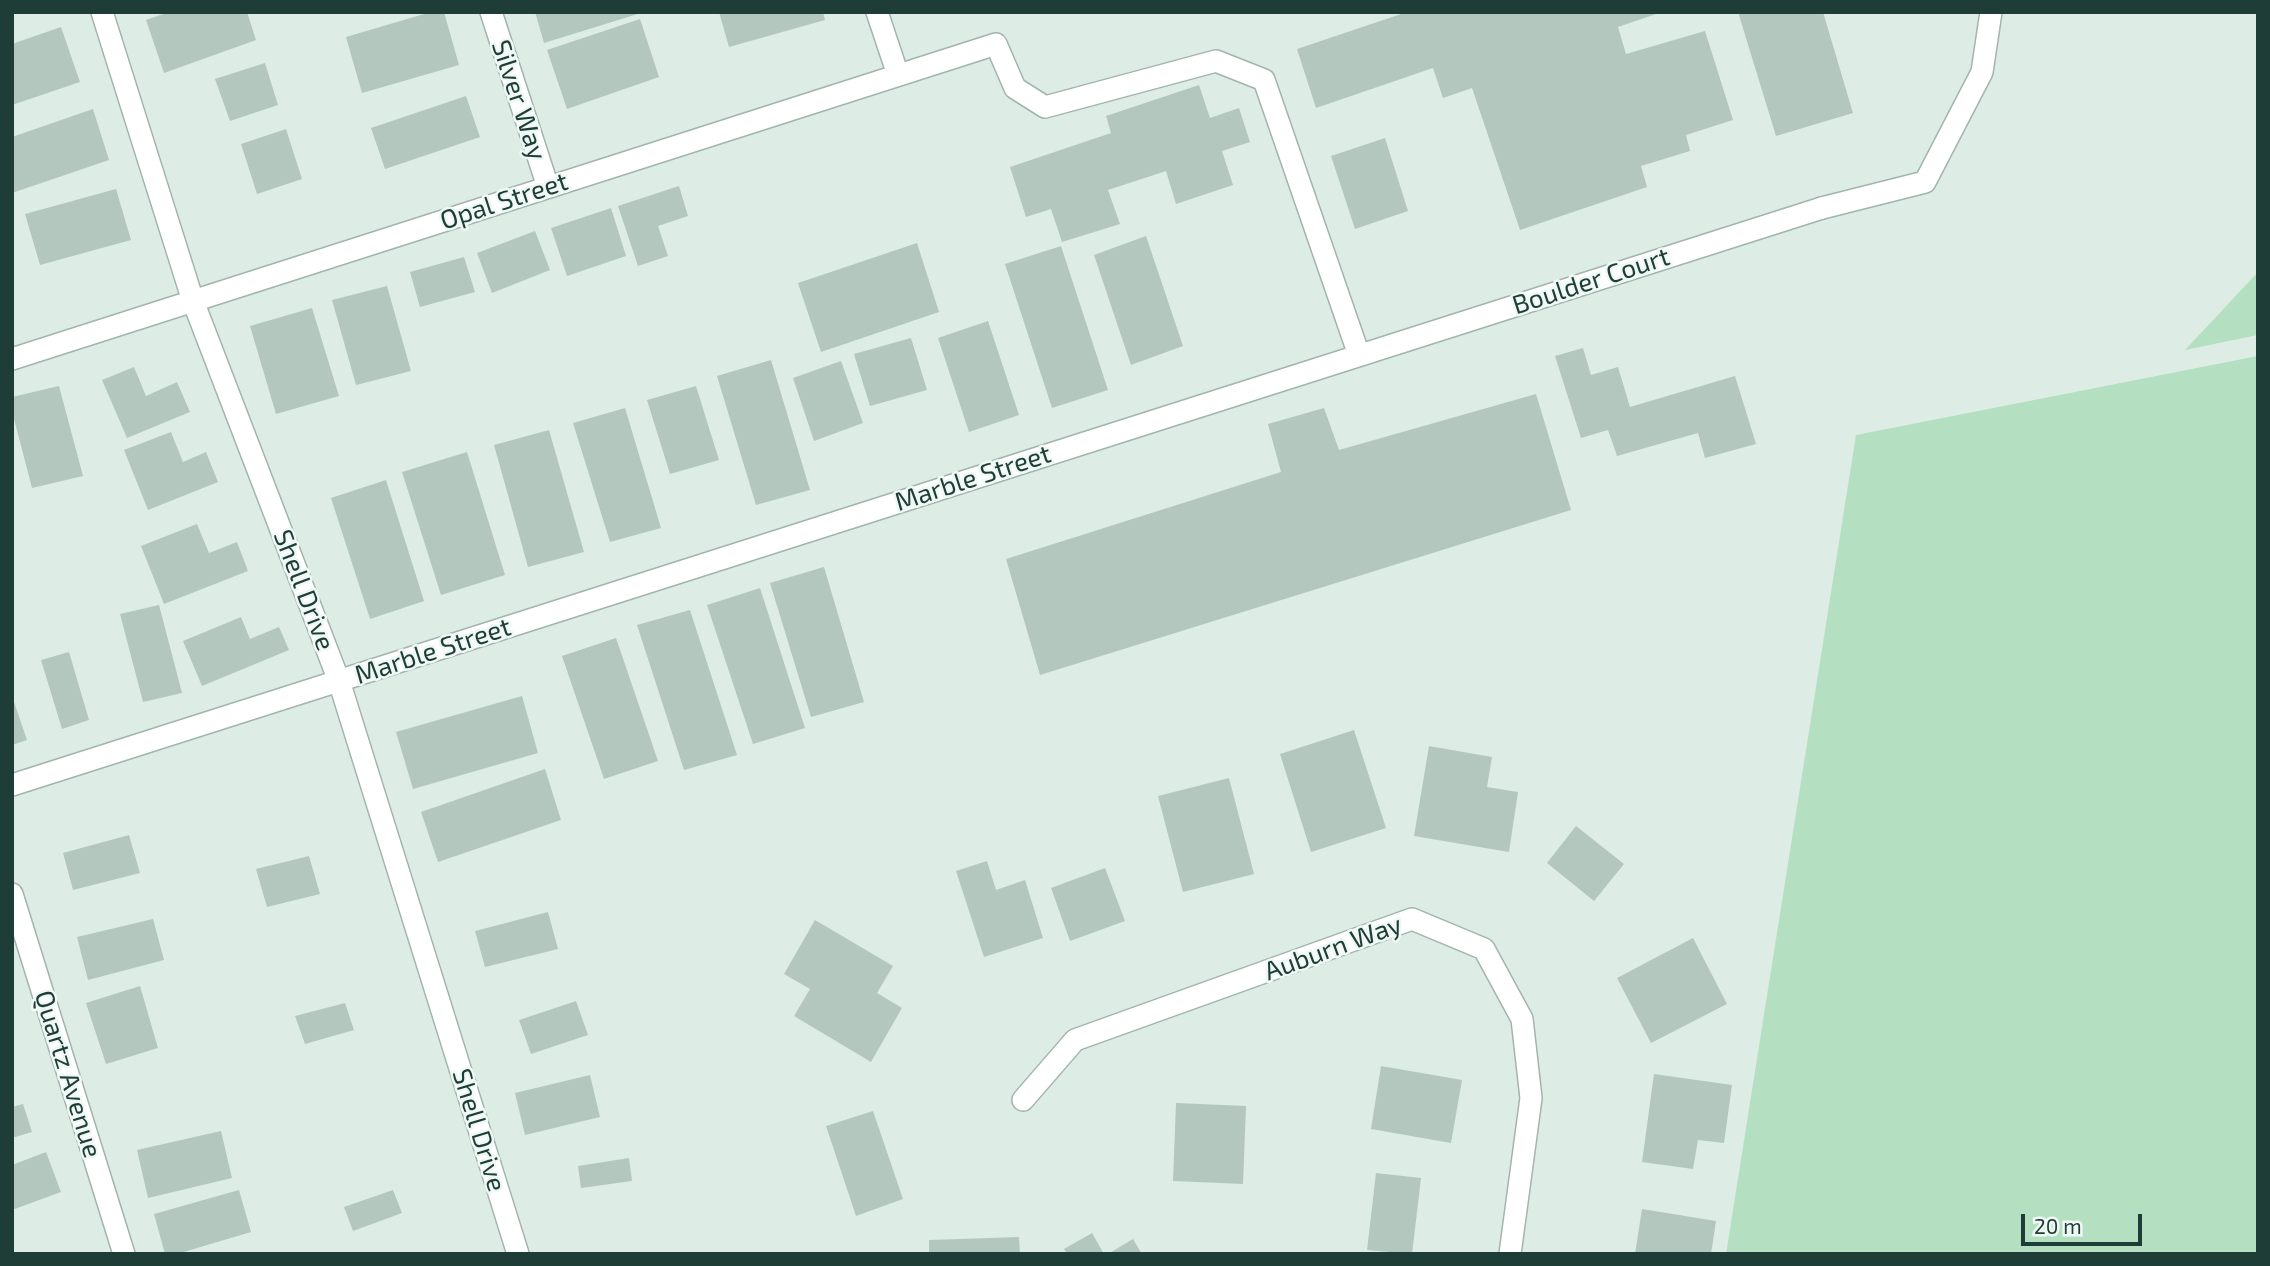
<!DOCTYPE html>
<style>
body{margin:0}
#map{position:relative;width:2270px;height:1266px;overflow:hidden;background:#deece6;font-family:"Exo 2",sans-serif}
canvas{display:block}
.frame{position:absolute;inset:0;border:14px solid #1e3d36;pointer-events:none}
.scale{position:absolute;left:2021px;top:1214px;width:121px;height:32px;box-sizing:border-box;border:4px solid #1e3d36;border-top:0;padding-left:9px;font-size:21px;line-height:24px;white-space:nowrap;color:#1e3d36;-webkit-text-stroke:5px #eff8f4;paint-order:stroke}
</style>
<div id="map">
<canvas width="2270" height="1266"></canvas>
<div class="frame"></div>
<div class="scale">20 m</div>
</div>
<script>
const context = document.querySelector('canvas').getContext('2d');
context.lineJoin = 'round';
function paint(path, color) {
  context.fillStyle = color;
  context.fill(path, 'evenodd');
}
function poly(rows) {
  const path = new Path2D();
  for (const r of rows) {
    path.moveTo(r[0], r[1]);
    for (let i = 2; i < r.length; i += 2) path.lineTo(r[i], r[i + 1]);
  }
  return path;
}
function stroke(path, color, width, dash) {
  context.strokeStyle = color;
  context.lineWidth = width;
  context.lineCap = dash ? 'butt' : 'round';
  context.setLineDash(dash || []);
  context.stroke(path);
}
function drawText(font, color, halo, rows, align = 'center') {
  context.font = font + ' "Exo 2",sans-serif';
  context.lineWidth = 5;
  context.setLineDash([]);
  context.textBaseline = 'middle';
  context.strokeStyle = halo;
  context.fillStyle = color;
  for (const [text, x, y, turn = 0] of rows) {
    context.save();
    context.translate(x, y);
    context.rotate((+turn || 0) * Math.PI / 180);
    context.textAlign = isNaN(turn) ? turn : align;
    if (halo) context.strokeText(text, 0, 0);
    context.fillText(text, 0, 0);
    context.restore();
  }
}
const green = poly([
 [2258,272,2258,335,2185,350],
 [2258,356,2258,1254,1726,1254,1856,435]
]);
const building = poly([
 [169,12,247,12,256,40,164,73,146,20],
 [431,12,444,12,459,65,362,93,346,37],
 [535,12,641,12,641,13,544,43],
 [719,12,823,12,825,20,729,47],
 [1407,12,1662,12,1618,27,1626,54,1705,31,1733,120,1686,135,1690,151,1641,166,1647,187,1520,230,1472,88,1443,98,1433,68,1316,108,1297,49],
 [1738,12,1823,12,1853,113,1776,136],
 [640,19,659,77,567,109,547,50],
 [61,27,80,82,12,105,12,44],
 [265,63,278,105,230,121,215,79],
 [1199,85,1210,118,1239,108,1250,142,1222,151,1233,185,1176,204,1166,171,1108,190,1120,224,1062,242,1051,209,1026,217,1010,167,1111,133,1106,116],
 [466,96,480,137,385,169,371,128],
 [93,109,109,160,12,193,12,137],
 [286,129,302,179,257,194,241,144],
 [1385,138,1408,211,1355,229,1331,156],
 [679,186,688,216,658,226,668,256,638,266,618,206],
 [116,189,131,240,40,265,25,214],
 [611,208,626,256,567,276,551,228],
 [535,231,550,270,492,293,477,253],
 [1146,236,1183,346,1131,365,1094,255],
 [917,243,939,312,821,352,798,283],
 [1061,246,1108,390,1052,408,1005,264],
 [464,257,475,292,420,307,410,272],
 [387,286,411,371,356,385,332,300],
 [312,308,339,396,276,414,250,326],
 [988,321,1019,415,969,432,938,338],
 [911,338,927,390,870,406,854,354],
 [1583,348,1591,375,1618,367,1630,407,1735,376,1756,444,1705,458,1698,433,1617,456,1608,430,1581,438,1555,356],
 [771,360,810,490,756,505,717,376],
 [841,361,863,423,814,441,793,378],
 [134,367,146,396,177,382,190,412,127,438,102,380],
 [59,386,83,476,32,488,12,411,12,397],
 [696,386,719,460,670,474,647,400],
 [1536,394,1571,510,1040,675,1006,559,1281,472,1268,424,1324,408,1339,450],
 [625,408,661,528,610,542,573,423],
 [549,430,584,552,528,567,494,445],
 [171,432,183,462,206,452,218,482,148,510,124,450],
 [467,452,505,575,441,595,402,472],
 [386,480,424,601,370,619,331,498],
 [197,524,209,553,237,542,248,571,164,604,141,546],
 [824,567,864,702,811,717,770,583],
 [760,588,805,728,753,744,707,605],
 [159,605,182,693,143,702,120,614],
 [690,610,737,755,684,770,637,625],
 [241,617,250,639,279,627,289,650,202,686,183,641],
 [616,638,658,761,604,779,562,656],
 [69,652,89,720,62,729,41,660],
 [12,696,27,740,12,745],
 [522,696,538,753,413,789,396,732],
 [1354,730,1386,828,1311,852,1280,754],
 [1429,746,1492,757,1487,787,1518,792,1509,852,1414,836],
 [545,769,561,820,438,862,421,812],
 [1229,778,1254,874,1183,892,1158,796],
 [1576,826,1624,864,1594,901,1547,863],
 [129,835,140,873,73,890,63,853],
 [309,856,320,894,267,907,256,869],
 [987,861,996,890,1025,880,1043,938,984,957,956,871],
 [1105,868,1125,921,1070,941,1051,888],
 [548,912,558,949,485,967,475,931],
 [153,919,164,960,88,980,77,937],
 [815,920,893,966,877,993,902,1008,871,1062,794,1016,810,989,784,974],
 [1693,938,1727,1004,1651,1043,1617,978],
 [140,986,158,1048,106,1064,86,1003],
 [576,1001,588,1035,531,1054,519,1020],
 [345,1003,354,1030,305,1044,295,1016],
 [1381,1066,1462,1080,1451,1143,1371,1129],
 [1654,1074,1732,1085,1724,1143,1698,1140,1693,1169,1642,1162],
 [590,1075,600,1117,525,1135,515,1093],
 [1176,1103,1246,1106,1243,1184,1173,1181],
 [23,1104,32,1132,12,1138,12,1107],
 [873,1111,903,1199,856,1216,826,1126],
 [221,1131,232,1178,148,1198,137,1150],
 [46,1152,61,1192,12,1210,12,1165],
 [629,1158,632,1181,581,1188,578,1166],
 [1376,1173,1421,1178,1412,1254,1367,1250],
 [239,1190,251,1232,177,1254,165,1254,154,1214],
 [393,1190,402,1213,353,1231,344,1207],
 [1642,1209,1716,1221,1711,1254,1635,1254],
 [1092,1233,1104,1254,1067,1254,1064,1249],
 [1019,1237,1020,1254,929,1254,929,1240],
 [1133,1239,1142,1254,1108,1254]
]);
const lane = poly([
 [1822,208,1925,182,1982,72,1991,12]
]);
const street = poly([
 [102,12,193,301,339,681,518,1254],
 [491,12,548,187],
 [877,12,898,75],
 [12,359,996,44,1015,88,1045,107,1216,61,1264,80,1359,355],
 [12,785,1822,208],
 [12,894,124,1254],
 [1023,1100,1075,1040,1412,919,1484,949,1522,1019,1531,1098,1510,1254]
]);
const streetNames = [
 ["Silver Way",519,100,72],
 ["Opal Street",504,201,-18],
 ["Boulder Court",1591,281,-18],
 ["Marble Street",973,478,-18],
 ["Shell Drive",304,590,69],
 ["Marble Street",433,651,-18],
 ["Auburn Way",1333,948,-20],
 ["Quartz Avenue",68,1074,73],
 ["Shell Drive",479,1130,73]
];
paint(green, '#b4e0c1');
paint(building, '#b3c7bf');
stroke(lane, '#a1b4ae', 24);
stroke(street, '#a1b4ae', 24);
stroke(lane, '#fff', 21);
stroke(street, '#fff', 21);
drawText('26px', '#1e3d36', '#eff8f4', streetNames);
</script>
